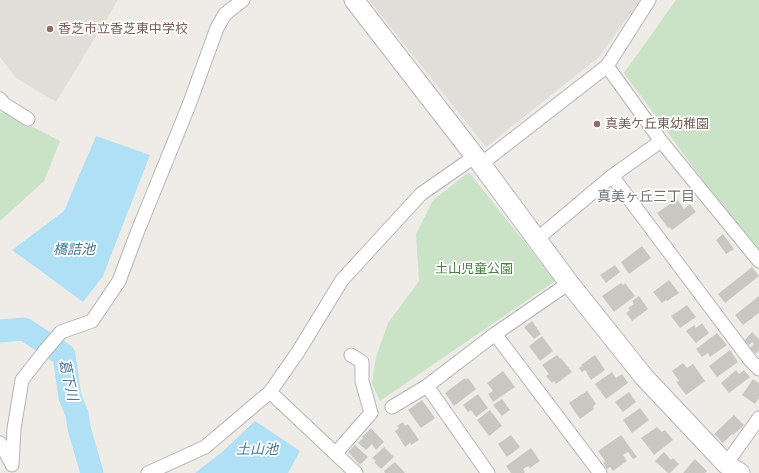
<!DOCTYPE html>
<meta charset="utf-8">
<style>
body{margin:0}
canvas{display:block;background:#efece7}
</style>
<canvas width="759" height="473"></canvas>
<script>
const context = document.querySelector('canvas').getContext('2d');
context.lineJoin = 'round';
function paint(path, color) {
  context.fillStyle = color;
  context.fill(path, 'evenodd');
}
function poly(rows) {
  const path = new Path2D();
  for (const r of rows) {
    path.moveTo(r[0], r[1]);
    for (let i = 2; i < r.length; i += 2) path.lineTo(r[i], r[i + 1]);
  }
  return path;
}
function stroke(path, color, width, dash) {
  context.strokeStyle = color;
  context.lineWidth = width;
  context.lineCap = dash ? 'butt' : 'round';
  context.setLineDash(dash || []);
  context.stroke(path);
}
function drawText(font, color, halo, rows, align = 'center') {
  context.font = font + ' "Work Sans","Noto Sans JP",sans-serif';
  context.lineWidth = 3.5;
  context.setLineDash([]);
  context.textBaseline = 'middle';
  context.strokeStyle = halo;
  context.fillStyle = color;
  for (const [text, x, y, turn = 0] of rows) {
    context.save();
    context.translate(x, y);
    context.rotate((+turn || 0) * Math.PI / 180);
    context.textAlign = isNaN(turn) ? turn : align;
    if (halo) context.strokeText(text, 0, 0);
    context.fillText(text, 0, 0);
    context.restore();
  }
}
const education = poly([
 [0,0,118,0,56,102,16,78,0,57],
 [369,0,640,0,599,57,486,147]
]);
const green = poly([
 [676,0,759,0,759,249,715,197,624,73],
 [4,112,60,141,44,181,0,221,0,113],
 [469,172,555,281,380,401,372,384,376,357,388,323,419,281,416,234,433,200]
]);
const water = poly([
 [96,136,150,155,103,276,83,302,12,250,64,211],
 [255,421,300,451,288,473,195,473,222,452]
]);
const river = poly([
 [0,331,24,329,64,355,70,397,77,414,79,428,92,473]
]);
const building = poly([
 [677,199,684,209,690,204,696,212,672,230,669,227,668,228,657,213],
 [723,234,734,249,726,254,716,240],
 [642,246,651,258,629,274,621,262],
 [615,265,620,272,606,283,600,275],
 [752,267,759,276,725,303,718,294],
 [669,280,679,293,667,301,666,300,662,303,653,292],
 [621,283,623,285,625,283,635,296,614,312,602,296],
 [639,296,648,309,632,321,626,313,630,310,628,308,634,304,632,301],
 [759,296,759,313,743,325,735,315],
 [687,305,696,317,680,328,671,316],
 [532,321,541,334,534,339,524,327],
 [702,323,709,333,696,343,686,331,694,325,696,328],
 [752,332,759,339,759,351,756,354,750,348,754,344,752,342,749,345,744,341],
 [717,333,727,345,710,357,708,353,702,357,696,349],
 [542,336,553,351,540,361,529,346],
 [730,350,738,362,717,377,709,366],
 [557,355,560,359,561,358,572,372,556,384,554,381,552,383,546,376,549,374,542,365],
 [595,355,605,370,591,380,585,370,582,372,579,368,582,366,581,365],
 [683,363,687,368,693,364,705,381,686,395,676,382,679,381,672,371],
 [736,370,739,374,744,370,750,377,729,393,721,383],
 [503,371,515,387,493,402,488,394,493,391,487,383],
 [612,372,616,378,622,374,628,383,606,399,595,384],
 [465,378,466,380,468,378,476,389,454,406,445,393],
 [753,379,759,383,759,398,755,404,742,395],
 [587,391,596,404,593,407,594,409,580,419,569,403,582,394,583,394],
 [629,392,636,402,623,412,615,402],
 [478,394,488,408,476,417,471,410,468,412,463,405],
 [502,399,510,410,502,416,493,405],
 [422,400,435,418,421,428,408,410],
 [640,408,649,420,632,433,623,420],
 [490,410,502,426,489,436,477,420],
 [734,415,744,425,733,435,732,434,723,443,714,434],
 [403,422,405,426,408,424,419,440,411,445,410,443,405,447,395,431,399,428,397,426],
 [657,427,662,432,665,430,673,440,654,455,641,438],
 [371,428,384,442,376,450,372,444,366,450,358,443,363,438,362,437],
 [511,435,520,447,507,457,498,444],
 [621,435,637,457,633,459,628,452,623,455,627,461,613,471,610,467,607,469,603,463,605,461,598,451],
 [355,445,368,457,360,465,348,452],
 [384,447,394,457,381,469,374,462,376,461,372,458],
 [531,448,540,461,530,468,528,466,523,469,525,472,524,473,511,473,506,466],
 [664,452,671,460,673,458,679,464,670,473,668,473,655,461],
 [695,459,707,471,705,473,683,473],
 [395,462,405,473,385,473,384,471]
]);
const street = poly([
 [607,66,661,141,759,261],
 [0,99,4,104,28,119],
 [481,164,607,66,649,0],
 [612,176,750,360,759,369],
 [537,239,612,176,661,141],
 [569,283,495,334,600,473],
 [427,386,488,473],
 [270,392,356,473],
 [392,407,427,386,495,334],
 [0,443,12,464],
 [336,453,371,413,362,381,362,362,351,355],
 [726,464,759,418],
 [12,465,14,429,22,380,43,353,61,332,92,321,119,281,137,233,189,105,217,28,225,14,243,0],
 [148,473,205,447,270,392,298,352,342,280,421,194,474,157]
]);
const secondary = poly([
 [354,0,481,164,569,283,644,377,726,464,740,473]
]);
const markers = [
 [50,29,4,"#8d6e63"],
 [597,124,4,"#8d6e63"]
];
const educationNames = [
 ["香芝市立香芝東中学校",58,29],
 ["真美ケ丘東幼稚園",605,124]
];
const parkNames = [
 ["土山児童公園",474,269]
];
const neighbourhoodNames = [
 ["真美ヶ丘三丁目",646,197]
];
const waterNames = [
 ["橋詰池",74,250],
 ["葛下川",68,380,77],
 ["土山池",257,450]
];
paint(education, '#e1ddd8');
paint(green, '#cae3c6');
paint(water, '#b0e0f5');
stroke(river, '#b0e0f5', 23);
paint(building, '#cac7c3');
stroke(street, '#b2b4b7', 15);
stroke(secondary, '#b3b6b9', 21);
stroke(street, '#fff', 13);
stroke(secondary, '#fff', 19);
for (const [x, y, r, color] of markers) {
  const dot = new Path2D();
  dot.arc(x, y, r, 0, 2 * Math.PI);
  context.fillStyle = color;
  context.fill(dot);
  stroke(dot, '#fff', 1.5);
}
drawText('13px', '#785e54', '#fff', educationNames, 'left');
drawText('13px', '#468240', '#fff', parkNames);
drawText('14px', '#6f7477', '#fff', neighbourhoodNames);
drawText('italic 14px', '#477795', '#fff', waterNames);
</script>
